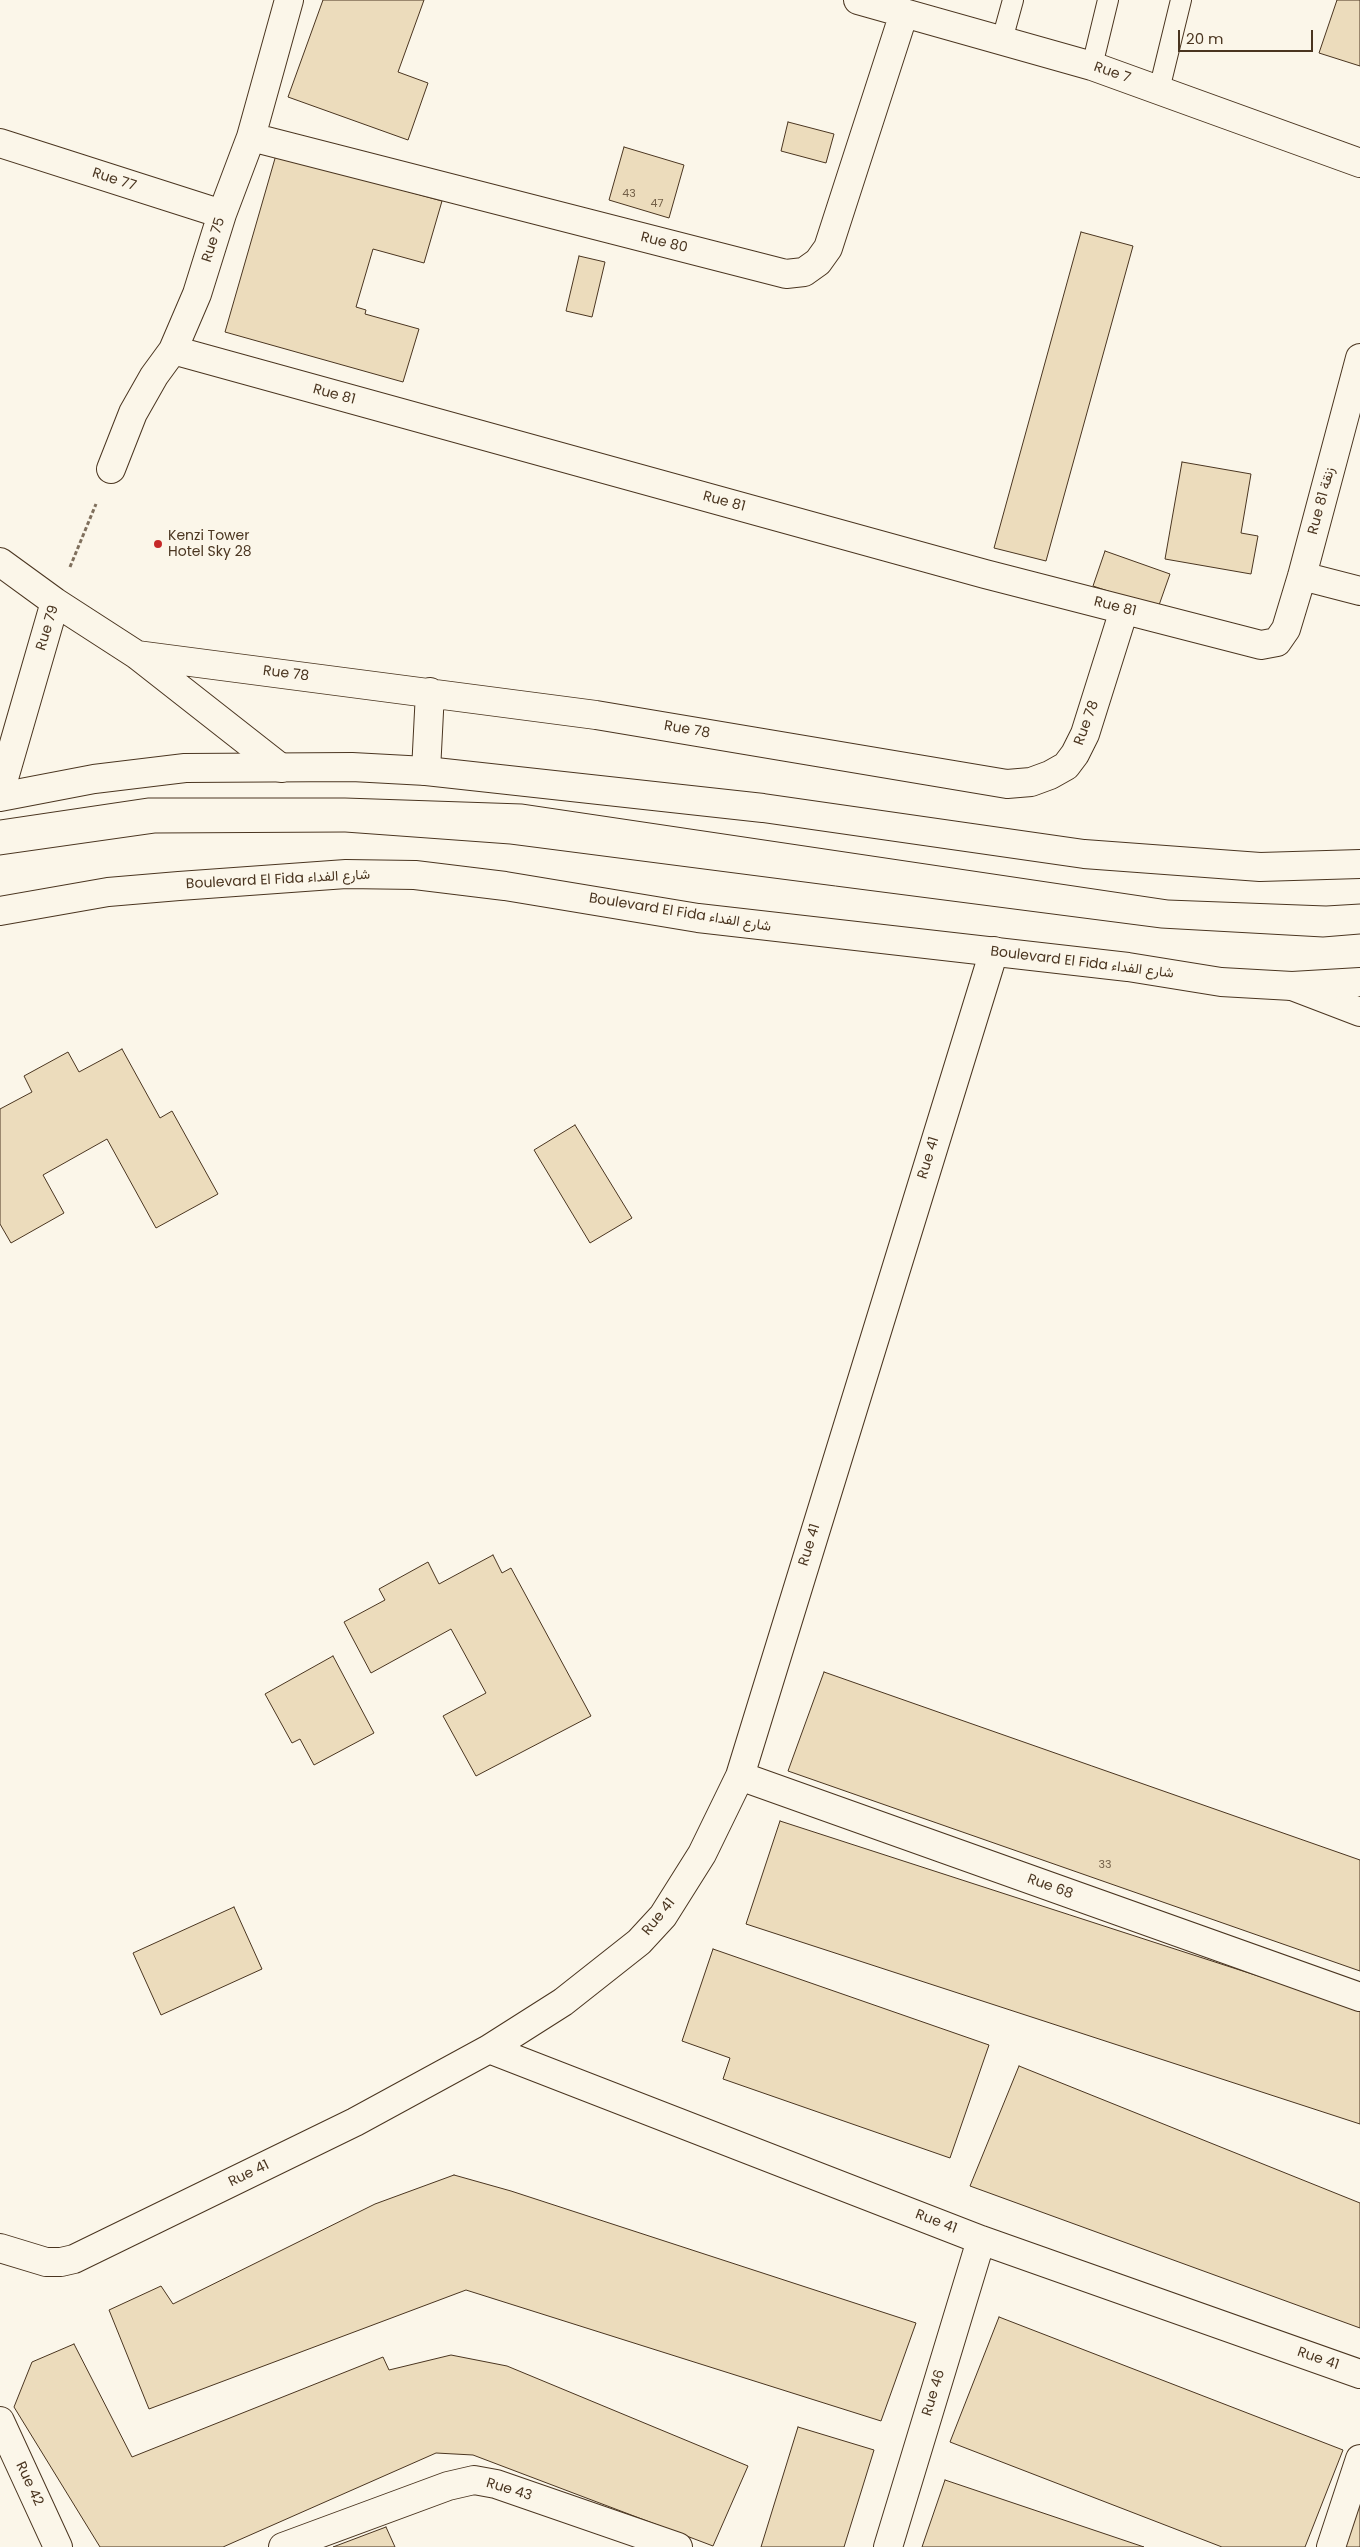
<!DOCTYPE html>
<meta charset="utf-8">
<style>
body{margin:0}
#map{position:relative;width:1360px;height:2547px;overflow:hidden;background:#fbf6e9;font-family:Poppins,sans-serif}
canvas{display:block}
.scale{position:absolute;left:1178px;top:30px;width:135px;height:22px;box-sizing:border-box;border:2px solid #4a3520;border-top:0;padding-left:6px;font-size:15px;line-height:18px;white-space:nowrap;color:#4a3520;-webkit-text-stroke:4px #fbf6e9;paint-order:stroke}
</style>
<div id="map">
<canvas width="1360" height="2547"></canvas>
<div class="scale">20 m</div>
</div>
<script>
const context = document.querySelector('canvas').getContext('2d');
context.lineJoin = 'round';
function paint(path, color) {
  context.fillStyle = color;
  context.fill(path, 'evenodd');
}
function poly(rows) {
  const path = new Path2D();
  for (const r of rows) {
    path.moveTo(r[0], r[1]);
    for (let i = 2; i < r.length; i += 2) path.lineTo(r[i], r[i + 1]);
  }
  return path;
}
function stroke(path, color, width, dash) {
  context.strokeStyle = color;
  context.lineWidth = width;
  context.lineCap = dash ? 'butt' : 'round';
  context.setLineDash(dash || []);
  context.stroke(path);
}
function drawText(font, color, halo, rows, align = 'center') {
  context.font = font + ' Poppins,Vazirmatn,sans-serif';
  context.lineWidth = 4;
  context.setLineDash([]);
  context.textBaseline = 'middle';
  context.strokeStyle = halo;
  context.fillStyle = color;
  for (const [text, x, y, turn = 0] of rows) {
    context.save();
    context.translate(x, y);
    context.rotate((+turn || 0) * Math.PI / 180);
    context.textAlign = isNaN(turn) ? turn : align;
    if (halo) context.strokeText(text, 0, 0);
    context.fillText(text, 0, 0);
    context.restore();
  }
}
const building = poly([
 [323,0,424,0,398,72,428,83,408,140,288,97,323,0],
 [1337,0,1360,0,1360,66,1319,53,1337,0],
 [788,122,834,134,826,163,781,151,788,122],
 [624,147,684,165,669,218,609,200,624,147],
 [276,155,442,201,424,263,373,249,356,307,366,310,365,314,419,329,403,382,225,332,276,155],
 [1081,232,1133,246,1046,561,994,548,1081,232],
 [579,256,605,262,592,317,566,311,579,256],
 [1182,462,1251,474,1241,533,1258,536,1251,574,1165,559,1182,462],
 [1105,551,1170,574,1158,608,1093,586,1105,551],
 [122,1049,160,1118,172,1111,218,1194,156,1228,107,1139,43,1175,64,1213,11,1243,0,1224,0,1109,32,1092,24,1076,68,1052,79,1072,122,1049],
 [575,1125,632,1218,590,1243,534,1150,575,1125],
 [493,1555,502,1573,511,1568,591,1716,476,1776,443,1716,486,1693,451,1629,371,1673,344,1622,385,1600,379,1589,428,1562,439,1584,493,1555],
 [333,1656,374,1733,314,1765,300,1739,292,1743,265,1694,333,1656],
 [824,1672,1360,1860,1360,1971,788,1771,824,1672],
 [780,1821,1360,2009,1360,2124,746,1924,780,1821],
 [234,1907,262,1969,161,2015,133,1953,234,1907],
 [713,1949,989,2045,950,2158,723,2079,730,2058,682,2041,713,1949],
 [1019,2066,1360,2203,1360,2328,970,2186,1019,2066],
 [454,2175,511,2191,916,2323,881,2421,466,2290,149,2409,109,2310,161,2286,173,2304,375,2204,454,2175],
 [999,2317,1343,2450,1305,2547,1222,2547,950,2442,999,2317],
 [74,2344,132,2457,383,2357,389,2370,451,2355,507,2366,748,2466,713,2546,473,2455,436,2453,223,2547,100,2547,14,2407,32,2362,74,2344],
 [798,2427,874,2450,844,2547,761,2547,798,2427],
 [945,2480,1144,2547,922,2547,945,2480],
 [1360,2492,1360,2547,1340,2547,1360,2492],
 [386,2527,395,2547,333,2547,386,2527]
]);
const path = poly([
 [70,567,96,504]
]);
const lane = poly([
 [1002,40,1013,0],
 [1092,66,1108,0],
 [1159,90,1181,0]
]);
const street = poly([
 [858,0,1092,66,1360,163],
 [251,137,786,274,804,272,818,262,828,248,904,13],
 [0,143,222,214],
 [173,350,985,574,1261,645,1277,642,1286,629,1302,576,1360,358],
 [111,469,133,413,154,376,173,350,197,294,222,214,251,137,289,0],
 [0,562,55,602,137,655,281,768],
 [1302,576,1360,591],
 [137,655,596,715,1007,784,1031,782,1050,775,1066,766,1075,754,1085,734,1124,610],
 [426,771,430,692],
 [0,792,55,602],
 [1292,986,1360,1012],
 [740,1776,1360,1997],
 [489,2049,981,2240,1360,2374],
 [0,2248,46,2262,61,2262,74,2259,355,2122,489,2049,563,2002,639,1942,663,1916,702,1854,740,1776,994,951],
 [0,2421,58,2547],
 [283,2547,448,2486,474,2480,496,2484,678,2547],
 [888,2547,981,2240],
 [1331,2547,1360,2459]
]);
const secondary = poly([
 [0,797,94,779,185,768,352,767,426,771,763,808,1084,854,1260,867,1360,864],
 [0,911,108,892,179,886,346,874,415,875,505,886,698,918,1128,967,1221,982,1292,986,1360,982]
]);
const tram = poly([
 [0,820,148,798,345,798,522,804,1168,900,1326,906,1360,904],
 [0,855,155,833,345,832,510,844,1161,928,1323,937,1360,934]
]);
const markers = [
 [158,544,5,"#c62828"]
];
const numberNames = [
 ["43",629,194],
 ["47",657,204],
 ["33",1105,1865]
];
const streetNames = [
 ["Rue 7",1112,73,19],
 ["Rue 77",114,180,18],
 ["Rue 75",214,240,-72],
 ["Rue 80",664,243,14],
 ["Rue 81",334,395,15],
 ["Rue 81 زنقة",1322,501,-75],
 ["Rue 81",724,502,15],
 ["Rue 81",1115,607,14],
 ["Rue 79",48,628,-73],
 ["Rue 78",286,674,7],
 ["Rue 78",1087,723,-70],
 ["Rue 78",687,730,10],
 ["Boulevard El Fida شارع الفداء",278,880,-3],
 ["Boulevard El Fida شارع الفداء",680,913,9],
 ["Boulevard El Fida شارع الفداء",1082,963,7],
 ["Rue 41",929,1158,-73],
 ["Rue 41",810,1545,-73],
 ["Rue 68",1050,1887,20],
 ["Rue 41",659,1917,-51],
 ["Rue 41",249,2174,-26],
 ["Rue 41",936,2222,21],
 ["Rue 41",1318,2359,19],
 ["Rue 46",934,2393,-73],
 ["Rue 42",29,2484,65],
 ["Rue 43",509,2490,17]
];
const poiNames = [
 ["Kenzi Tower",168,536],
 ["Hotel Sky 28",168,552]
];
paint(building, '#ecdcbc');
stroke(building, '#4a3520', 1);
stroke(lane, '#4a3520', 22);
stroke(street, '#4a3520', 30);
stroke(secondary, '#4a3520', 30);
stroke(path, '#7f6f5c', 3, [4, 2.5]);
stroke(lane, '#fbf6e9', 20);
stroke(street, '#fbf6e9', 28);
stroke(secondary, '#fbf6e9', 28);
stroke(tram, '#4a3520', 1);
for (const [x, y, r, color] of markers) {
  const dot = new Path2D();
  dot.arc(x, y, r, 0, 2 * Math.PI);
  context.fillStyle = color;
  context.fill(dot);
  stroke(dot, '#fbf6e9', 2);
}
drawText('11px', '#725f47', null, numberNames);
drawText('14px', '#4a3520', '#fbf6e9', streetNames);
drawText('14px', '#4a3520', '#fbf6e9', poiNames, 'left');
</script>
